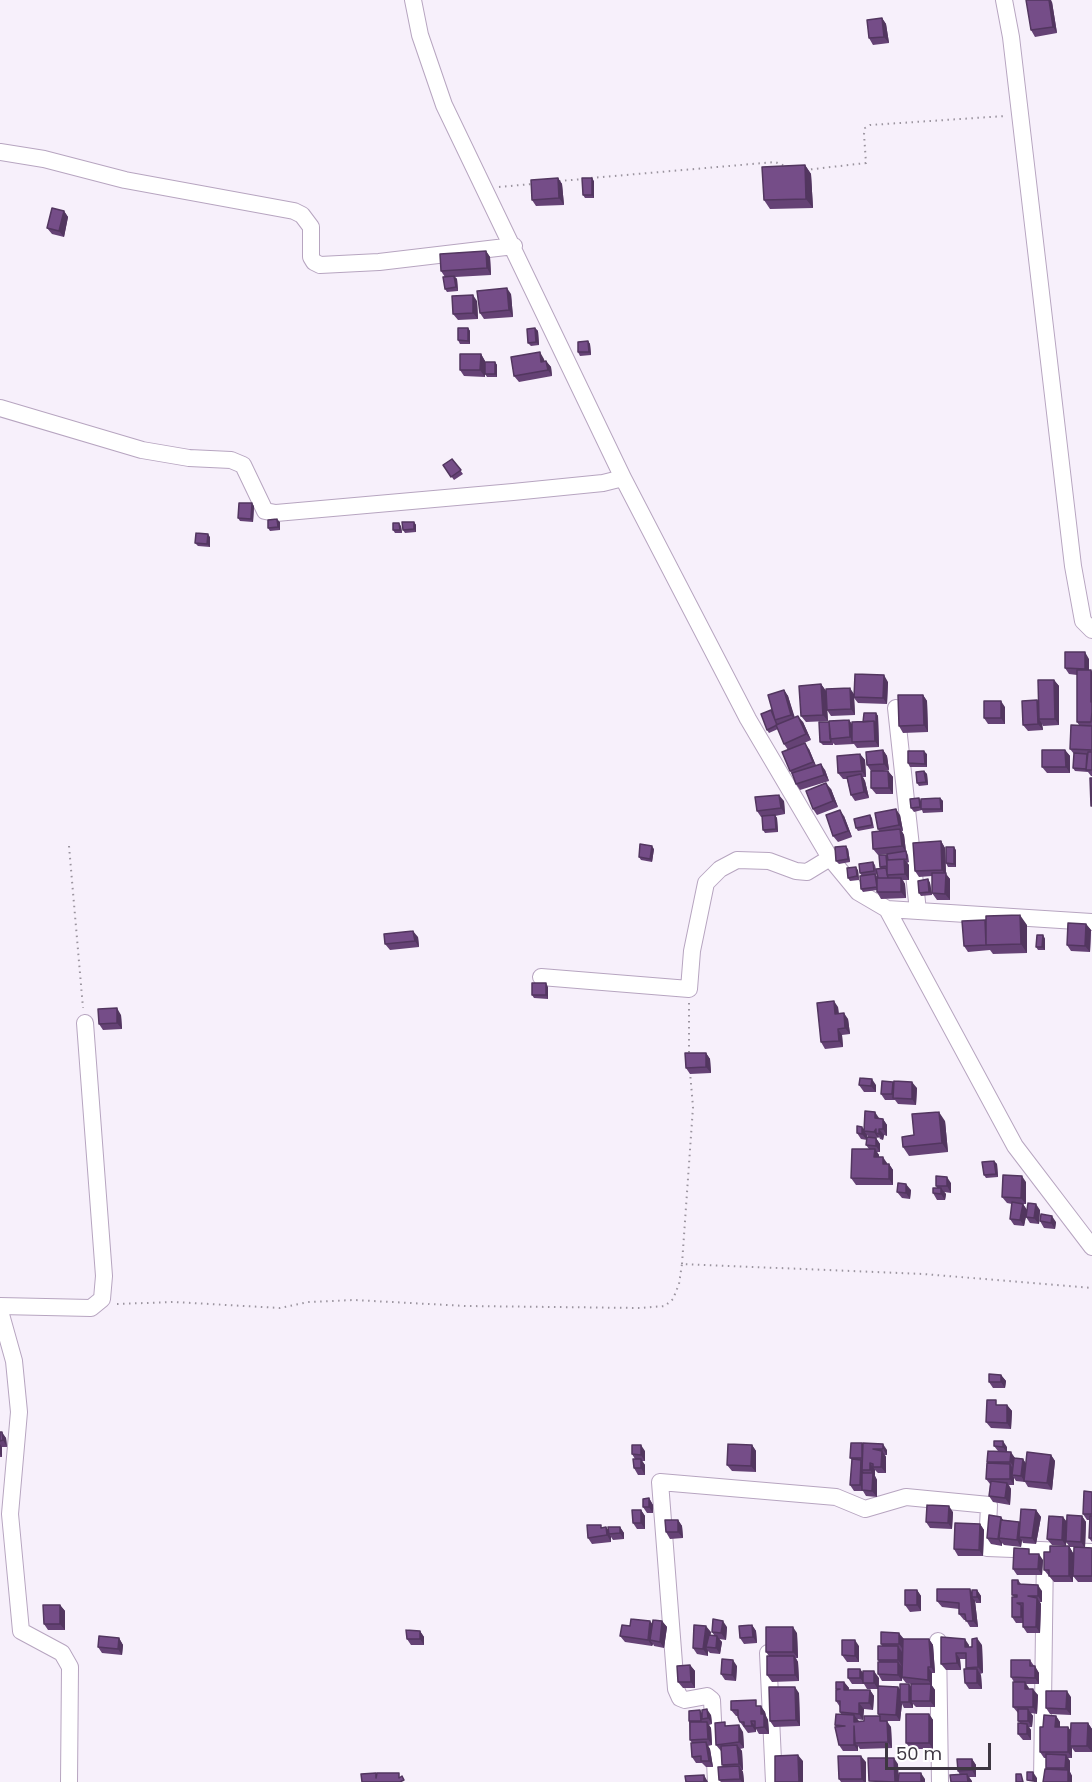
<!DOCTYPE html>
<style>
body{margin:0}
#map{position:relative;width:1092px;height:1782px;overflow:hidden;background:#f7f0fb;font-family:Poppins,sans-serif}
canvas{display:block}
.scale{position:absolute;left:885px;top:1743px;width:106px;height:27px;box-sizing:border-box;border:3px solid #3e3742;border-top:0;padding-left:8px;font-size:18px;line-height:21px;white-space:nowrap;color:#3e3742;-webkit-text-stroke:4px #fff;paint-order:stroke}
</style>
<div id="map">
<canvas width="1092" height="1782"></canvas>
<div class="scale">50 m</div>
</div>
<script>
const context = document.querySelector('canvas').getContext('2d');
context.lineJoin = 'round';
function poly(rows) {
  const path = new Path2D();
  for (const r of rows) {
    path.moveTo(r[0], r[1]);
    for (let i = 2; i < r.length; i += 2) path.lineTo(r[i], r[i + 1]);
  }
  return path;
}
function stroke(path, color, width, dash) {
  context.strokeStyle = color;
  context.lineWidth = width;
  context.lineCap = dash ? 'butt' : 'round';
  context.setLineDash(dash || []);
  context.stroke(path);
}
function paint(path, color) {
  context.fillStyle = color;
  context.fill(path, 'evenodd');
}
const path = poly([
 [805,170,866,163,864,134,865,128,870,125,1005,116],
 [591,178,775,162,788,167],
 [559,181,583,179],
 [499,187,532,184],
 [69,846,83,1008],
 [689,1003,689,1055],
 [682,1264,693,1107,690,1072],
 [117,1304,174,1302,280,1308,308,1302,354,1300,466,1306,640,1308,665,1306,673,1299,679,1284,682,1264,924,1274,1092,1288]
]);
const street = poly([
 [413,0,420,35,444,105,623,478,748,719,830,858,858,892,887,909,1015,1146,1092,1247],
 [1004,0,1011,37,1073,566,1083,621,1092,630],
 [0,152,44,159,125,180,294,211,302,215,311,227,311,257,314,262,320,265,379,262,514,246],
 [0,408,142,450,189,458,231,460,243,465,265,511,276,513,513,492,603,483,623,478],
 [896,708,918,911],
 [887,909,1092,922],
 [541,977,689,989,692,951,706,883,720,869,737,860,769,861,796,871,807,872,830,858],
 [0,1306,91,1308,102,1299,104,1276,85,1023],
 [0,1311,14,1361,19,1412,10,1514,21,1631,62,1653,70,1667,69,1782],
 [938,1641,940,1782],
 [768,1653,774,1782],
 [716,1782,712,1700,707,1696,685,1700,680,1698,676,1689,660,1482,836,1497,865,1509,906,1497,989,1505,987,1548,1092,1552],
 [1042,1782,1045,1551]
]);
const wall = poly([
 [1052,2,1057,33,1035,37,1031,30],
 [882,18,886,24,889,43,873,45,869,38],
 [805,165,811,174,813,208,770,209,764,200],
 [558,178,562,184,564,205,536,206,532,200],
 [594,181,594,198,585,198,583,195],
 [64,211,68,217,64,237,52,234,47,228],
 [486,251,490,257,491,275,455,277,457,279,458,291,447,292,445,289,445,277,441,271],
 [511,294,513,317,484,319,480,313],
 [477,301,478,319,458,320,453,314],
 [468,328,470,331,470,344,460,344,458,340],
 [535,328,538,331,539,345,531,346,528,343],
 [588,341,590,344,591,355,580,356,578,352],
 [481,354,485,361,485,362,495,362,497,365,497,377,487,377,485,374,485,371,485,377,464,376,460,370],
 [544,359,544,361,546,361,551,367,552,376,519,382,514,376],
 [452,459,463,474,454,480,443,465],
 [254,506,253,522,240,521,238,518],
 [280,522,280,530,270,531,268,528],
 [414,522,416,525,416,532,405,533,403,530],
 [401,526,402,533,395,533,393,530],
 [210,537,210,547,198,546,195,543],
 [1089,659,1089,670,1092,672,1092,776,1091,776,1088,772,1075,771,1073,768,1074,754,1070,749,1079,725,1077,722,1077,675,1069,674,1065,668],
 [1054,680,1059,686,1059,725,1043,726,1042,724,1043,730,1028,731,1023,725],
 [888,682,887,704,858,703,854,698,855,715,831,716,827,710,828,721,806,722,801,716,821,684,826,691,854,694],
 [784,690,788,696,794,717,803,722,811,740,788,750,784,744,778,729,769,733,767,730],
 [923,695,927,701,928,732,903,733,899,726],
 [1005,707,1005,724,988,724,984,718],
 [876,713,878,716,879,747,857,748,854,744,835,745,833,743,833,745,823,745,820,742,849,720,852,724,863,722],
 [809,749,816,766,825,770,829,781,800,790,796,784,793,776,790,771],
 [883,750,887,756,889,770,883,771,888,771,893,777,893,794,876,794,871,788,871,771,867,765],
 [1065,750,1070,756,1070,773,1047,773,1042,767],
 [860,754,865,760,866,777,863,777,865,781,869,798,855,801,851,795,847,779,843,779,838,773],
 [927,754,927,767,910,767,908,763],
 [924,771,927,774,928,785,919,786,917,783],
 [831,789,838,807,817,815,813,809],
 [919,798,921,801,940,798,943,801,943,812,923,813,922,810,914,812,911,808],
 [784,801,785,814,775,816,777,818,778,832,765,833,763,830,762,817,761,817,757,811],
 [870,815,872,818,874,828,858,831,856,828],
 [900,815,903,831,902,831,904,835,906,851,908,855,909,862,907,863,909,865,909,880,903,880,905,884,906,898,881,899,877,892,877,890,863,892,861,889,862,876,860,873,873,862,875,865,877,874,876,875,878,877,881,868,880,867,888,857,887,854,878,855,873,849,879,831,878,829],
 [844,816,852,837,838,842,833,836],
 [941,841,945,848,946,874,950,879,950,900,937,900,932,893,932,876,919,877,915,871],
 [654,849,652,862,641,860,639,857],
 [848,849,850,862,839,864,836,861],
 [956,850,956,867,948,867,946,863],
 [858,870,859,880,850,881,848,878],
 [928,879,930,883,932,895,921,896,919,893],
 [986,921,1027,925,1027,953,993,954,990,950,968,952,964,946],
 [1086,924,1091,930,1090,952,1071,951,1067,945],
 [1043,935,1045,939,1045,950,1038,950,1036,947],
 [418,937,419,947,390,950,385,944],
 [548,987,548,999,534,998,532,995],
 [838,1007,839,1014,848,1019,850,1034,842,1035,843,1047,825,1049,821,1042],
 [121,1015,122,1029,103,1030,99,1024],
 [706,1053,710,1059,711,1073,690,1074,686,1068],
 [893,1082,894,1083,917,1088,916,1105,898,1104,895,1100,885,1100,881,1094],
 [859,1085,876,1085,876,1092,864,1092],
 [879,1118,883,1119,887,1125,887,1136,884,1135,883,1140,880,1139,879,1137,876,1138,880,1144,880,1152,877,1152,879,1155,879,1157,887,1163,887,1164,889,1164,893,1170,893,1185,856,1185,851,1178,869,1149,866,1145,868,1137,867,1135,867,1140,861,1139,857,1133],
 [945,1121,948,1152,909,1156,903,1147,914,1135],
 [994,1161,997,1164,998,1177,986,1178,984,1175],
 [1026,1182,1026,1204,1023,1204,1027,1210,1040,1210,1039,1224,1030,1223,1026,1217,1024,1226,1014,1225,1010,1219,1012,1204,1007,1203,1002,1197],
 [951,1183,951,1193,944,1192,946,1194,945,1200,937,1200,933,1193,937,1188,936,1186],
 [911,1190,910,1199,902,1198,897,1192],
 [1040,1221,1056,1222,1055,1229,1044,1228],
 [1001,1375,1006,1381,1005,1388,993,1388,989,1382],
 [999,1405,1007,1405,1012,1411,1011,1429,991,1428,986,1422],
 [0,1432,6,1438,7,1447,2,1447,2,1457,0,1457],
 [862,1443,863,1445,887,1450,887,1455,885,1455,886,1457,886,1473,878,1473,875,1470,875,1476,877,1480,877,1497,866,1496,863,1491,854,1491,850,1485,852,1460,850,1458],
 [752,1445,756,1451,756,1472,732,1471,727,1465],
 [994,1446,1007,1447,1007,1452,1015,1458,1023,1459,1026,1464,1051,1455,1055,1461,1052,1490,1028,1487,1025,1482,1016,1481,1014,1478,1014,1485,1009,1485,1011,1489,1010,1505,993,1502,989,1496,990,1484,986,1479,988,1463,987,1462,998,1451],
 [645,1451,645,1461,642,1461,645,1465,645,1475,638,1475,634,1468,635,1459,632,1454],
 [1092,1492,1092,1542,1089,1538,1090,1520,1087,1520,1083,1514],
 [649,1498,653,1505,653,1513,647,1513,643,1507],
 [641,1510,645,1516,645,1529,637,1529,633,1523],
 [1036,1510,1041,1517,1036,1544,1023,1543,1022,1540,1021,1547,1004,1545,1002,1543,1002,1546,991,1544,987,1538,1001,1517,1003,1520,1019,1522,1020,1524],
 [953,1512,952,1529,930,1528,926,1522],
 [1082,1516,1086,1522,1085,1547,1092,1548,1092,1582,1078,1582,1073,1576,1079,1547,1070,1547,1066,1542,1066,1546,1052,1545,1047,1539],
 [678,1520,682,1526,683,1538,670,1539,666,1532],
 [980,1524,984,1530,983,1556,958,1556,954,1549],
 [603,1527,606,1527,608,1530,620,1527,624,1533,624,1539,613,1540,611,1537,611,1542,592,1544,588,1538],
 [1069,1546,1073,1553,1073,1582,1054,1582,1044,1570,1050,1552],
 [1033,1554,1043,1560,1042,1575,1017,1575,1013,1569],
 [1018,1580,1021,1584,1042,1591,1042,1602,1040,1602,1041,1604,1040,1633,1027,1633,1023,1627,1023,1623,1016,1623,1012,1617,1014,1597,1012,1595],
 [917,1590,921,1596,921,1611,910,1612,905,1605],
 [977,1590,981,1596,981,1603,976,1603,975,1601,978,1627,970,1627,966,1620,964,1620,959,1614,959,1609,942,1607,937,1601],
 [60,1605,65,1611,65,1630,48,1630,44,1624],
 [662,1621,667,1627,664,1648,654,1646,653,1644,652,1646,625,1642,620,1636,630,1626,652,1624],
 [752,1625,756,1631,757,1643,744,1644,740,1638],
 [727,1627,726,1640,719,1639,722,1642,720,1654,710,1653,708,1651,708,1656,697,1654,693,1648,711,1632,710,1635,714,1635,712,1632],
 [420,1631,424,1637,424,1645,411,1645,407,1639],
 [797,1633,798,1658,796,1658,798,1662,799,1681,772,1682,767,1675,769,1656,766,1652],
 [941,1637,969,1645,969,1647,982,1645,983,1673,980,1674,981,1675,982,1689,969,1689,965,1683,967,1669,966,1668,966,1659,960,1659,961,1670,946,1670,941,1664],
 [119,1638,123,1645,122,1655,102,1653,98,1647],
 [904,1639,929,1639,933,1645,935,1673,932,1673,932,1686,935,1690,935,1707,916,1707,913,1704,913,1708,904,1708,902,1704,900,1721,883,1721,891,1727,892,1748,860,1749,858,1746,858,1751,843,1751,839,1745,835,1725,841,1714,840,1712,840,1707,836,1701,836,1689,844,1682,849,1688,848,1690,870,1690,874,1696,873,1710,864,1709,863,1720,857,1719,859,1722,864,1721,879,1716,878,1714,878,1689,867,1689,864,1684,852,1684,848,1678,863,1673,879,1678,879,1686,898,1687,900,1689,909,1684,911,1687,911,1684,906,1683,902,1678,902,1681,882,1681,878,1674,879,1662,878,1660,882,1646,881,1644],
 [859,1646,859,1662,847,1662,842,1655],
 [1030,1660,1039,1673,1039,1684,1026,1684,1029,1689,1038,1695,1037,1714,1031,1713,1033,1716,1032,1727,1029,1727,1031,1730,1031,1740,1023,1740,1018,1734,1020,1723,1018,1721,1018,1713,1013,1707,1014,1682,1011,1677],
 [690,1665,695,1671,695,1688,683,1688,678,1682],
 [737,1666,736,1681,725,1680,721,1674],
 [799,1693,800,1726,774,1727,770,1721],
 [1071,1697,1071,1715,1050,1714,1046,1708],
 [760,1706,765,1712,766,1716,768,1720,769,1734,759,1734,756,1729,756,1732,748,1733,740,1722,738,1716,736,1716,731,1710],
 [700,1710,702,1713,711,1715,712,1724,709,1725,711,1728,712,1745,708,1746,710,1749,713,1767,706,1767,702,1763,696,1763,692,1757,692,1743,690,1740,689,1721],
 [929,1714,933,1720,933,1749,911,1749,906,1743],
 [1056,1716,1060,1722,1060,1727,1068,1727,1071,1731,1088,1723,1092,1729,1092,1752,1075,1752,1072,1748,1072,1758,1068,1758,1070,1761,1070,1772,1072,1776,1072,1782,1043,1782,1047,1770,1046,1768,1046,1758,1044,1758,1040,1752,1043,1727],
 [727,1726,743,1732,744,1748,740,1749,742,1751,743,1770,742,1770,743,1772,744,1782,721,1782,719,1780,724,1767,722,1765,722,1751,721,1751,716,1745],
 [972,1759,976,1765,976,1777,969,1777,972,1782,951,1782,960,1775,958,1771],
 [866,1762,866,1782,841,1782,839,1779]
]);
const shadedWall = poly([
 [1049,0,1051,0,1052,2,1057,33,1053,27],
 [882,18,886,24,889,43,884,37],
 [805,165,811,174,813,208,806,199],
 [558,178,562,184,564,205,559,198],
 [592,178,594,181,594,198,592,195],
 [64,211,68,217,64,237,59,231],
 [486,251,490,257,491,275,487,268],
 [454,276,457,279,458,291,456,287],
 [507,288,511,294,513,317,509,310],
 [473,295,477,301,478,319,473,313],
 [468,328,470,331,470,344,468,341],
 [535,328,538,331,539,345,536,342],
 [588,341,590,344,591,355,589,352],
 [540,352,544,359,546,368,541,362],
 [481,354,485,361,485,377,480,370],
 [546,361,551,367,552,376,548,370],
 [495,362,497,365,497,377,495,374],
 [252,503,254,506,253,522,251,519],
 [277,519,280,522,280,530,278,527],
 [414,522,416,525,416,532,414,529],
 [399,523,401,526,402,533,400,530],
 [208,534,210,537,210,547,207,544],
 [1085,652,1089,659,1089,675,1085,669],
 [1091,670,1092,672,1092,704,1091,702],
 [884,675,888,682,887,704,883,698],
 [1054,680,1059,686,1059,725,1055,719],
 [821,684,826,691,828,721,823,715],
 [850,688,854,694,855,715,851,709],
 [784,690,788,696,796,721,791,715],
 [923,695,927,701,928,732,924,725],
 [1037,700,1041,707,1039,719,1042,724,1043,730,1038,724],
 [1001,701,1005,707,1005,724,1001,718],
 [876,713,878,716,879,747,875,741,874,721],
 [798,716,803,722,811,740,806,734],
 [849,720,853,726,854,742,850,737],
 [805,743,809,749,817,768,813,762],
 [883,750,887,756,889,770,884,764],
 [1065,750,1070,756,1070,773,1066,767],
 [924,751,927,754,927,767,925,764],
 [860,754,865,760,866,777,862,771],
 [821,764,825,770,829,781,824,775],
 [888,771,893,777,893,794,889,788],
 [924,771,927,774,928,785,926,782],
 [861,774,865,781,869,798,864,792],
 [826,783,831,789,838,807,833,801],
 [779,795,784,801,785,814,781,808],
 [940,798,943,801,943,812,941,809],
 [896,809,900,815,903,831,899,825],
 [840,810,844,816,852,837,848,831],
 [775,815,777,818,778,832,776,829],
 [900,829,904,835,906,852,902,846],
 [941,841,945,848,946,874,950,879,950,900,945,894,946,875,942,870],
 [652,846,654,849,652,862,650,859],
 [846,846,848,849,850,862,848,859],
 [954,847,956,850,956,867,954,864],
 [904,859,909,865,909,880,905,874],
 [856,867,858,870,859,880,857,876],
 [901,878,905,884,906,898,901,892],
 [928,879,930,883,932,895,929,892],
 [1020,915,1027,925,1027,953,1021,944],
 [1086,924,1091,930,1090,952,1085,946],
 [413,931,418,937,419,947,415,941],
 [1043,935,1045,939,1045,950,1042,947],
 [546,983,548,987,548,999,546,995],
 [834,1001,838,1007,839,1020,835,1014],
 [117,1008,121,1015,122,1029,117,1023],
 [844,1013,848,1019,850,1034,845,1028],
 [838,1029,842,1035,843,1047,839,1041],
 [706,1053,710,1059,711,1073,706,1067],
 [872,1079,876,1085,876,1092,871,1086],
 [912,1082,917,1088,916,1105,912,1099],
 [875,1112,879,1118,879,1125,875,1118],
 [939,1112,945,1121,948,1152,942,1143],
 [883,1119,887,1125,887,1136,883,1129],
 [862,1127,866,1132,864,1131,867,1135,867,1140,862,1134],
 [876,1129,879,1129,884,1135,883,1140,879,1134,876,1133,879,1137,878,1138,874,1132],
 [876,1138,880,1144,880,1152,876,1146],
 [875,1149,879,1155,879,1163,874,1157],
 [883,1157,887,1163,887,1170,883,1164],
 [994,1161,997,1164,998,1177,996,1174],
 [889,1164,893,1170,893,1185,889,1179],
 [1022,1176,1026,1182,1026,1204,1021,1198],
 [947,1177,951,1183,951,1193,947,1186],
 [906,1184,911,1190,910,1199,906,1193],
 [941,1188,946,1194,945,1200,941,1194],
 [1023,1204,1027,1210,1024,1226,1020,1220],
 [1036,1204,1040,1210,1039,1224,1034,1218],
 [1052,1216,1056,1222,1055,1229,1051,1223],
 [1001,1375,1006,1381,1005,1388,1001,1382],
 [1007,1405,1012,1411,1011,1429,1007,1423],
 [2,1432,6,1438,7,1447,3,1440],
 [1003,1441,1007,1447,1007,1453,1003,1447],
 [0,1444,2,1447,2,1457,0,1454],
 [883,1444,887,1450,887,1455,883,1449],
 [641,1445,645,1451,645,1461,641,1455],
 [752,1445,756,1451,756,1472,751,1466],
 [882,1451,886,1457,886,1473,881,1467],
 [1011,1452,1015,1458,1015,1468,1010,1462],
 [1051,1455,1055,1461,1052,1490,1047,1483],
 [641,1459,645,1465,645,1475,641,1468],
 [1023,1459,1027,1465,1025,1482,1021,1476],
 [861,1460,865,1466,862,1470,865,1474,864,1491,860,1485],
 [870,1463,875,1470,875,1476,877,1480,877,1497,872,1491,873,1474,870,1470],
 [1010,1464,1014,1470,1012,1475,1014,1478,1014,1485,1010,1479],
 [1007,1483,1011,1489,1010,1505,1005,1498],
 [649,1498,653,1505,653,1513,649,1507],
 [949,1506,953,1512,952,1529,948,1523],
 [641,1510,645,1516,645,1529,641,1523],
 [1036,1510,1041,1517,1036,1544,1032,1538],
 [1082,1516,1086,1522,1085,1548,1081,1542],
 [1001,1517,1005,1523,999,1538,1002,1543,1002,1546,998,1539],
 [1063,1517,1068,1523,1066,1546,1062,1540],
 [678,1520,682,1526,683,1538,678,1532],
 [1019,1522,1023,1528,1019,1537,1022,1540,1021,1547,1017,1540],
 [980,1524,984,1530,983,1556,979,1550],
 [606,1527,611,1533,609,1534,611,1537,611,1542,607,1535],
 [620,1527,624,1533,624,1539,620,1533],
 [1069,1546,1073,1553,1073,1582,1069,1576],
 [1039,1554,1043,1560,1042,1575,1038,1569],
 [1038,1585,1042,1591,1042,1602,1038,1596],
 [970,1589,974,1596,972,1597,975,1601,978,1627,973,1621],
 [917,1590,921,1596,921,1611,917,1605],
 [977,1590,981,1596,981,1603,977,1597],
 [1037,1598,1041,1604,1040,1633,1036,1627],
 [60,1605,65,1611,65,1630,60,1624],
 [1021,1605,1025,1611,1025,1623,1021,1617],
 [650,1621,655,1627,650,1640,653,1644,652,1646,648,1640],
 [662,1621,667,1627,664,1648,660,1642],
 [723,1621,727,1627,726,1640,721,1633],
 [752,1625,756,1631,757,1643,753,1637],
 [706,1626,711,1632,709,1647,706,1647,708,1651,708,1656,703,1649],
 [793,1627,797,1633,798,1658,793,1652],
 [420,1631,424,1637,424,1645,420,1639],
 [899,1633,904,1639,904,1651,899,1644],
 [717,1636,722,1642,720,1654,716,1648],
 [119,1638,123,1645,122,1655,118,1649],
 [977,1638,982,1645,983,1673,978,1667],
 [929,1639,933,1645,935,1673,931,1667],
 [965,1639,969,1645,969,1653,965,1647],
 [855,1640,859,1646,859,1662,855,1656],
 [898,1646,902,1652,902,1666,898,1660],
 [956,1653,960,1659,961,1670,957,1663],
 [794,1656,798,1662,799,1681,795,1675],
 [733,1660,737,1666,736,1681,732,1675],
 [898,1662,903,1668,902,1681,898,1675],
 [690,1665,695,1671,695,1688,691,1682],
 [1035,1666,1039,1673,1039,1684,1035,1678],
 [928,1667,932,1673,932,1686,928,1680],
 [860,1669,865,1675,864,1683,860,1678],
 [977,1669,981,1675,982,1689,977,1683],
 [874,1671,879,1678,878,1689,874,1683],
 [844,1682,849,1688,848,1696,844,1690],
 [1025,1682,1029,1688,1029,1695,1025,1689],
 [909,1684,913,1690,911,1701,913,1704,913,1708,909,1702],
 [931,1684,935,1690,935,1707,930,1701],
 [795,1687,799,1693,800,1726,796,1720],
 [898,1687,902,1693,900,1702,902,1704,900,1721,896,1715],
 [1033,1689,1038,1695,1037,1714,1033,1707],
 [870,1690,874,1696,873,1710,869,1703],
 [1067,1691,1071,1697,1071,1715,1066,1709],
 [859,1703,864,1709,863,1720,859,1714],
 [761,1706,765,1712,766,1716,768,1720,769,1734,764,1727,761,1714],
 [707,1709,711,1715,712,1724,708,1718],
 [1028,1709,1033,1716,1032,1727,1028,1721],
 [929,1714,933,1720,933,1749,929,1743],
 [854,1715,859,1721,854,1722],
 [1056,1716,1060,1722,1060,1733,1055,1727],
 [751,1721,756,1727,756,1732,752,1726],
 [887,1721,891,1727,892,1748,888,1742],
 [707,1722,711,1728,712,1745,708,1739],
 [1088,1723,1092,1729,1092,1752,1087,1746],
 [1027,1724,1031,1730,1031,1740,1027,1734],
 [739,1725,743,1732,744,1748,739,1742],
 [854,1726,855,1743,858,1746,858,1751,854,1745],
 [1068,1727,1072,1733,1070,1746,1072,1748,1072,1758,1068,1752],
 [706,1742,710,1749,713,1767,709,1761],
 [737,1745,742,1751,743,1770,739,1764],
 [798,1755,803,1761,803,1782,799,1782],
 [1066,1755,1070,1761,1070,1772,1072,1776,1072,1782,1068,1782,1068,1772,1065,1768],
 [861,1756,866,1762,866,1782,864,1782,862,1779],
 [894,1758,898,1764,899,1782,895,1782],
 [972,1759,976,1765,976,1777,972,1770],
 [739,1766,743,1772,744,1782,742,1782,740,1779],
 [1033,1772,1037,1778,1037,1782,1034,1782,1033,1781],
 [921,1773,925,1779,925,1782,921,1782],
 [967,1774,972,1781,972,1782,968,1782],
 [704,1775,708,1782,704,1782]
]);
const building = poly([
 [1026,0,1049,0,1053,27,1031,30,1026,0],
 [882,18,884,37,869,38,867,20,882,18],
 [805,165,806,199,764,200,762,167,805,165],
 [558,178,559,198,532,200,531,180,558,178],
 [582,178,592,178,592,195,583,195,582,178],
 [52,208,64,211,59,231,47,228,52,208],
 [486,251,487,268,441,271,440,254,486,251],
 [454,276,456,287,445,289,443,277,454,276],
 [507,288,509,310,480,313,477,291,507,288],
 [473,295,473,313,453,314,452,296,473,295],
 [458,328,468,328,468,341,458,340,458,328],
 [535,328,536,342,528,343,527,329,535,328],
 [588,341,589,352,578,352,578,342,588,341],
 [540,352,541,362,546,361,548,370,514,376,511,357,540,352],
 [460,354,481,354,480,370,460,370,460,354],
 [485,362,495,362,495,374,485,374,485,362],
 [452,459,461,470,451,477,443,465,452,459],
 [239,503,252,503,251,519,238,518,239,503],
 [277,519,278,527,268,528,268,520,277,519],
 [402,522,414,522,414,529,403,530,402,522],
 [393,523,399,523,400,530,393,530,393,523],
 [196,533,208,534,207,544,195,543,196,533],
 [1065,652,1085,652,1085,669,1065,668,1065,652],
 [1077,670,1091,670,1091,702,1092,702,1092,718,1092,712,1091,722,1077,722,1077,670],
 [855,674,884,675,883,698,854,697,855,674],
 [1038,680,1054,680,1055,719,1039,719,1038,680],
 [821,684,823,715,801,716,799,686,821,684],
 [850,688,851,709,827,710,826,689,850,688],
 [784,690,791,715,775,720,768,695,784,690],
 [898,695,923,695,924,725,899,726,898,695],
 [1037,700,1038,724,1023,725,1022,701,1037,700],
 [984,701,1001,701,1001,718,984,718,984,701],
 [771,710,777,725,767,730,761,714,771,710],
 [864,713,876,713,876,724,874,721,863,722,864,713],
 [798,716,806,734,784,744,776,725,798,716],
 [849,720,850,737,830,739,829,721,849,720],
 [874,721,875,741,852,742,852,722,874,721],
 [819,722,829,722,831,742,820,742,819,722],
 [1071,725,1092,726,1092,750,1070,749,1071,725],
 [805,743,813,762,790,771,782,752,805,743],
 [883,750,884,764,867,765,866,752,883,750],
 [1042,750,1065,750,1066,767,1042,767,1042,750],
 [908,751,924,751,925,764,908,763,908,751],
 [1088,752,1092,752,1092,770,1086,770,1088,752],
 [1074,753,1087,754,1086,769,1073,768,1074,753],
 [860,754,862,771,838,773,837,756,860,754],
 [821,764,824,775,796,784,792,773,821,764],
 [871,771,888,771,889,788,871,788,871,771],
 [924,771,926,782,917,783,916,772,924,771],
 [861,774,864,792,851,795,847,777,861,774],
 [1090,778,1092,778,1092,806,1091,806,1090,778],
 [826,783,833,801,813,809,806,791,826,783],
 [779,795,781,808,757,811,755,797,779,795],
 [919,798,920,807,911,808,910,799,919,798],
 [940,798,941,809,921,809,921,799,940,798],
 [896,809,899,825,878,829,875,813,896,809],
 [840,810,848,831,833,836,826,815,840,810],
 [775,815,776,829,763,830,762,816,775,815],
 [870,815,872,825,856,828,854,819,870,815],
 [900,829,902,846,873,849,872,832,900,829],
 [941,841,942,870,915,871,913,843,941,841],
 [640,844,652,846,650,859,639,857,640,844],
 [846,846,848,859,836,861,835,847,846,846],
 [946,847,954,847,954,864,946,863,946,847],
 [906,851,907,859,888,860,887,854,906,851],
 [879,855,886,855,887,866,880,867,879,855],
 [904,859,905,874,887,875,887,860,904,859],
 [873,862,874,871,860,873,859,864,873,862],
 [856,867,857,876,848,878,847,868,856,867],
 [886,868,888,878,878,878,876,869,886,868],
 [932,873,946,873,945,894,932,893,932,873],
 [875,874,877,887,861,889,860,876,875,874],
 [877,878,901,878,901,892,877,892,877,878],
 [928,879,929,892,919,893,918,881,928,879],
 [1020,915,1021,944,986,945,986,916,1020,915],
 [985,920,986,945,964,946,962,921,985,920],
 [1068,923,1086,924,1085,946,1067,945,1068,923],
 [413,931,415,941,385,944,384,934,413,931],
 [1037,935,1043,935,1042,947,1036,947,1037,935],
 [532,983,546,983,546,995,532,995,532,983],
 [834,1001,835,1014,844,1013,845,1028,838,1029,839,1041,821,1042,817,1003,834,1001],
 [117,1008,117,1023,99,1024,98,1009,117,1008],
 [685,1053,706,1053,706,1067,686,1068,685,1053],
 [860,1078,872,1079,871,1086,859,1085,860,1078],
 [882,1081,893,1082,892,1094,881,1094,882,1081],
 [894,1081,912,1082,912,1099,893,1098,894,1081],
 [865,1111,875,1112,875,1118,883,1119,883,1129,879,1129,879,1134,876,1133,876,1129,874,1132,864,1131,865,1111],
 [939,1112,942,1143,903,1147,902,1137,914,1135,912,1114,939,1112],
 [857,1126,862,1127,862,1134,857,1133,857,1126],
 [867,1137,876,1138,876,1146,866,1145,867,1137],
 [852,1149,875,1149,874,1157,883,1157,883,1164,889,1164,889,1179,851,1178,852,1149],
 [994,1161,996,1174,984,1175,982,1162,994,1161],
 [1003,1175,1022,1176,1021,1198,1002,1197,1003,1175],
 [936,1176,947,1177,947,1186,936,1186,936,1176],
 [898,1183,906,1184,906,1193,897,1192,898,1183],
 [933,1188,941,1188,941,1194,933,1193,933,1188],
 [1012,1202,1023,1204,1020,1220,1010,1219,1012,1202],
 [1028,1203,1036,1204,1034,1218,1026,1217,1028,1203],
 [1041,1214,1052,1216,1051,1223,1040,1221,1041,1214],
 [989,1374,1001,1375,1001,1382,989,1382,989,1374],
 [987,1400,996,1400,996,1405,1007,1405,1007,1423,986,1422,987,1400],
 [0,1432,2,1432,3,1440,0,1441,0,1432],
 [994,1441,1003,1441,1003,1447,994,1446,994,1441],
 [851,1443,862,1443,862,1458,850,1458,851,1443],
 [863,1443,883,1444,883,1449,873,1449,882,1451,881,1467,873,1467,873,1464,870,1463,870,1470,862,1470,863,1443],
 [728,1444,752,1445,751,1466,727,1465,728,1444],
 [632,1445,641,1445,641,1455,632,1454,632,1445],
 [988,1451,1011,1452,1010,1462,987,1462,988,1451],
 [1027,1452,1051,1455,1047,1483,1024,1481,1027,1452],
 [1014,1458,1023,1459,1021,1476,1012,1475,1014,1458],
 [633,1459,641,1459,641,1468,634,1468,633,1459],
 [852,1459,861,1460,860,1485,850,1485,852,1459],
 [987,1463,1010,1464,1010,1479,986,1479,987,1463],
 [862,1473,873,1473,872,1491,862,1490,862,1473],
 [991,1481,1007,1483,1005,1498,989,1496,991,1481],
 [1084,1491,1092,1492,1092,1514,1083,1514,1084,1491],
 [649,1498,649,1507,643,1507,643,1499,649,1498],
 [927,1505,949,1506,948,1523,926,1522,927,1505],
 [1021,1509,1036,1510,1032,1538,1019,1537,1021,1509],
 [632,1510,641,1510,641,1523,633,1523,632,1510],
 [989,1515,1001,1517,998,1539,987,1538,989,1515],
 [1067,1515,1082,1516,1081,1542,1066,1541,1067,1515],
 [1049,1516,1063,1517,1062,1540,1047,1539,1049,1516],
 [1090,1516,1092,1516,1092,1538,1089,1538,1090,1516],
 [665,1520,678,1520,678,1532,666,1532,665,1520],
 [1001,1520,1019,1522,1017,1540,999,1538,1001,1520],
 [955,1523,980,1524,979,1550,954,1549,955,1523],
 [587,1525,601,1525,601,1528,606,1527,607,1535,588,1538,587,1525],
 [608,1527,620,1527,620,1533,609,1534,608,1527],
 [1050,1546,1069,1546,1069,1576,1049,1576,1049,1570,1044,1570,1044,1552,1050,1552,1050,1546],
 [1074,1547,1092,1548,1092,1576,1073,1576,1074,1547],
 [1014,1548,1029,1549,1029,1554,1039,1554,1038,1569,1013,1569,1014,1548],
 [1012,1580,1018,1580,1018,1584,1038,1585,1038,1596,1028,1596,1037,1598,1036,1627,1023,1627,1023,1603,1017,1603,1021,1605,1021,1617,1012,1617,1012,1597,1017,1597,1017,1595,1012,1595,1012,1580],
 [937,1589,970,1589,973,1621,966,1621,965,1614,959,1614,959,1603,937,1601,937,1589],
 [905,1590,917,1590,917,1605,905,1605,905,1590],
 [972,1590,977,1590,977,1597,972,1597,972,1590],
 [43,1605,60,1605,60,1624,44,1624,43,1605],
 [631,1619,650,1621,648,1640,620,1636,622,1625,630,1626,631,1619],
 [713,1619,723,1621,721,1633,712,1632,713,1619],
 [653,1620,662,1621,660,1642,650,1640,653,1620],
 [694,1625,706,1626,703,1649,693,1648,694,1625],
 [752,1625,753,1637,740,1638,739,1626,752,1625],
 [766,1627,793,1627,793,1652,766,1652,766,1627],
 [406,1630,420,1631,420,1639,407,1639,406,1630],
 [881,1632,899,1633,899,1644,881,1644,881,1632],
 [709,1635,717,1636,716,1648,706,1647,709,1635],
 [99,1636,119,1638,118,1649,98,1647,99,1636],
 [941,1637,965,1639,965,1647,972,1647,972,1639,977,1638,978,1667,966,1668,966,1653,956,1653,957,1663,941,1664,941,1637],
 [903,1639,929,1639,931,1667,928,1667,928,1680,902,1677,903,1639],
 [842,1640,855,1640,855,1656,842,1655,842,1640],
 [878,1646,898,1646,898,1660,878,1660,878,1646],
 [767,1656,794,1656,795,1675,767,1675,767,1656],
 [722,1659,733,1660,732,1675,721,1674,722,1659],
 [1011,1660,1030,1660,1030,1666,1035,1666,1035,1678,1011,1677,1011,1660],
 [878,1662,898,1662,898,1675,878,1674,878,1662],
 [690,1665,691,1682,678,1682,677,1666,690,1665],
 [848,1669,860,1669,860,1678,848,1678,848,1669],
 [964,1669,977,1669,977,1683,965,1683,964,1669],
 [863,1671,874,1671,874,1683,863,1683,863,1671],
 [836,1682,844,1682,844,1690,870,1690,869,1703,859,1703,859,1714,840,1712,840,1701,836,1701,836,1690,840,1689,836,1689,836,1682],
 [1013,1682,1025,1682,1025,1689,1033,1689,1033,1707,1013,1707,1013,1682],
 [900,1684,909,1684,909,1702,900,1702,900,1684],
 [911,1684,931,1684,930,1701,911,1701,911,1684],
 [878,1686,898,1687,896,1715,878,1714,878,1686],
 [769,1687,795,1687,796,1720,770,1721,769,1687],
 [1046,1691,1067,1691,1066,1709,1046,1708,1046,1691],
 [756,1700,756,1706,761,1706,761,1714,764,1714,764,1727,755,1728,755,1721,751,1721,752,1726,744,1726,744,1722,740,1722,738,1717,738,1710,731,1710,731,1701,756,1700],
 [707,1709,708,1718,702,1719,702,1710,707,1709],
 [1018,1709,1028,1709,1028,1721,1018,1721,1018,1709],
 [700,1710,701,1721,689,1721,689,1711,700,1710],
 [836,1714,854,1715,854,1722,864,1721,864,1716,880,1716,880,1721,887,1721,888,1742,855,1743,854,1726,854,1745,839,1745,835,1727,845,1726,835,1725,836,1714],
 [906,1714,929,1714,929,1743,906,1743,906,1714],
 [1044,1715,1056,1716,1055,1727,1068,1727,1068,1752,1040,1752,1040,1727,1043,1727,1044,1715],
 [690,1722,707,1722,708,1739,690,1740,690,1722],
 [725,1722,725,1726,739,1725,739,1742,716,1745,715,1723,725,1722],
 [1018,1723,1027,1724,1027,1734,1018,1734,1018,1723],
 [1071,1723,1088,1723,1087,1746,1070,1746,1071,1723],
 [706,1742,709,1761,701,1761,701,1756,692,1757,691,1743,706,1742],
 [737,1745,739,1764,722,1765,721,1746,737,1745],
 [1046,1754,1066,1755,1065,1768,1046,1768,1046,1754],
 [798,1755,799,1782,775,1782,775,1756,798,1755],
 [838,1756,861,1756,862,1779,839,1779,838,1756],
 [868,1758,894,1758,895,1782,869,1781,868,1758],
 [957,1759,972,1759,972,1770,958,1771,957,1759],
 [739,1766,740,1779,719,1780,718,1767,739,1766],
 [1045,1769,1068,1770,1068,1782,1043,1782,1045,1769],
 [1027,1772,1033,1772,1033,1781,1027,1780,1027,1772],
 [376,1773,376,1778,377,1773,399,1773,399,1778,402,1776,404,1780,400,1782,362,1782,361,1774,376,1773],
 [899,1773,921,1773,921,1782,898,1782,899,1773],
 [967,1774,968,1782,951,1782,950,1775,967,1774],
 [1016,1774,1021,1774,1023,1782,1016,1782,1016,1774],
 [704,1775,704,1782,686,1782,685,1776,704,1775]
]);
stroke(street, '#b7a5c0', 18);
stroke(path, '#9b949f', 2, [1.5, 4.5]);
stroke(street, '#fff', 16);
paint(wall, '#654275');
paint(shadedWall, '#52365f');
paint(building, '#754d88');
stroke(building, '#52365f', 1.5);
</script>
